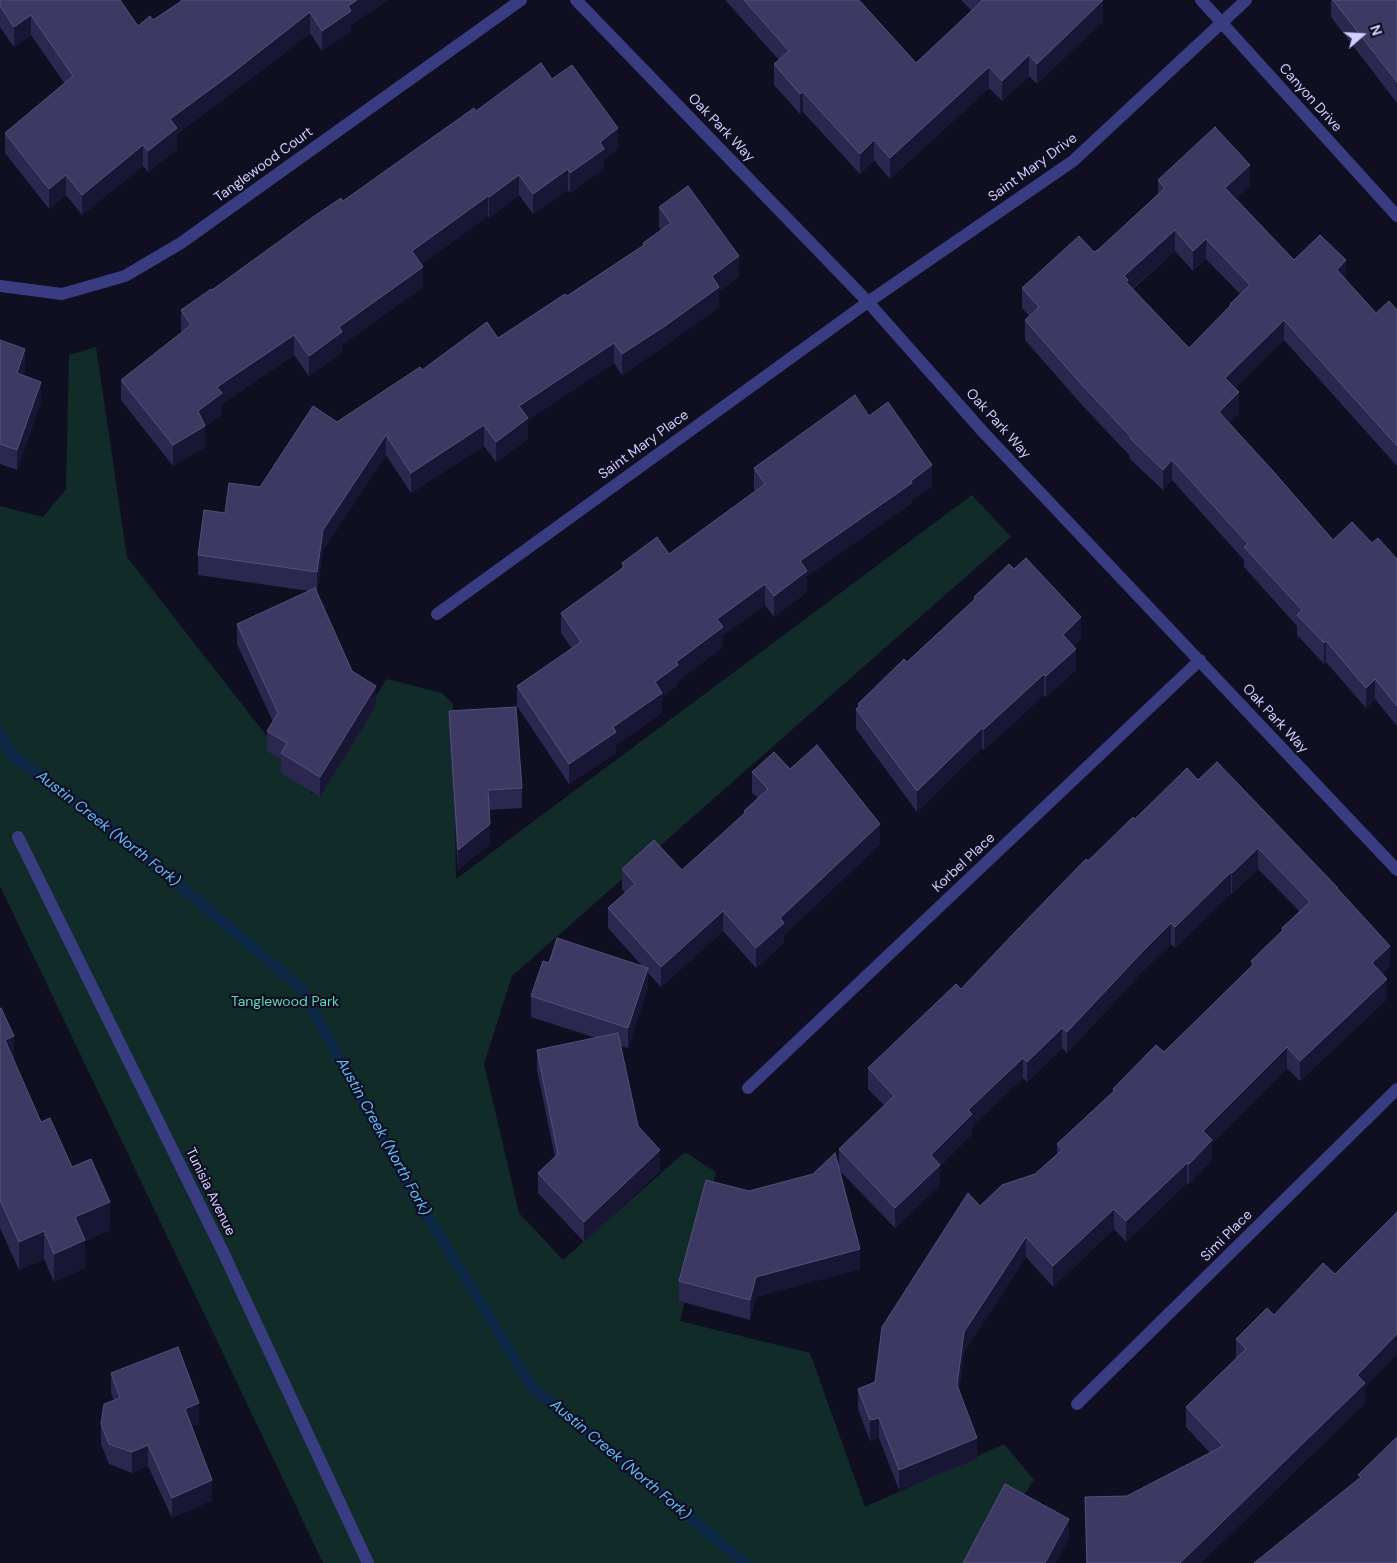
<!DOCTYPE html>
<style>
body{margin:0}
#map{position:relative;width:1397px;height:1563px;overflow:hidden;background:#100e21;font-family:"DM Sans",sans-serif}
canvas{display:block}
.north{position:absolute;left:1337px;top:10px;width:50px;height:50px;-webkit-text-stroke:4px #100e21;paint-order:stroke;rotate:71deg;font-size:14px;font-weight:700;line-height:20px;text-align:center;color:#d1cffe}
.north::after{content:'';display:block;margin:auto;width:18px;height:22px;background:#d1cffe;clip-path:polygon(50% 0,100% 100%,50% 72%,0 100%)}
</style>
<div id="map">
<canvas width="1397" height="1563"></canvas>
<div class="north">N</div>
</div>
<script>
const context = document.querySelector('canvas').getContext('2d');
context.lineJoin = 'round';
function paint(path, color) {
  context.fillStyle = color;
  context.fill(path, 'evenodd');
}
function poly(rows) {
  const path = new Path2D();
  for (const r of rows) {
    path.moveTo(r[0], r[1]);
    for (let i = 2; i < r.length; i += 2) path.lineTo(r[i], r[i + 1]);
  }
  return path;
}
function stroke(path, color, width, dash) {
  context.strokeStyle = color;
  context.lineWidth = width;
  context.lineCap = dash ? 'butt' : 'round';
  context.setLineDash(dash || []);
  context.stroke(path);
}
function drawText(font, color, halo, rows, align = 'center') {
  context.font = font + ' "DM Sans",sans-serif';
  context.lineWidth = 4.5;
  context.setLineDash([]);
  context.textBaseline = 'middle';
  context.strokeStyle = halo;
  context.fillStyle = color;
  for (const [text, x, y, turn = 0] of rows) {
    context.save();
    context.translate(x, y);
    context.rotate((+turn || 0) * Math.PI / 180);
    context.textAlign = isNaN(turn) ? turn : align;
    if (halo) context.strokeText(text, 0, 0);
    context.fillText(text, 0, 0);
    context.restore();
  }
}
const green = poly([
 [96,347,127,557,312,794,387,679,442,693,453,704,456,879,972,495,1011,537,512,976,484,1064,519,1213,563,1260,685,1152,716,1172,680,1321,810,1353,865,1507,1004,1444,1034,1480,978,1563,323,1563,0,886,0,506,43,517,66,489,69,355]
]);
const stream = poly([
 [0,732,12,755,131,844,301,988,402,1174,532,1387,745,1563]
]);
const minor = poly([
 [576,0,868,302,984,433,1397,870],
 [1201,0,1397,216],
 [0,286,62,294,125,276,181,243,521,0],
 [437,614,868,302,1073,161,1246,0],
 [18,837,223,1252,368,1563],
 [748,1088,1200,660],
 [1077,1404,1397,1089]
]);
const wall = poly([
 [0,0,138,26,153,20,180,3,180,0,388,0,351,25,351,31,322,51,310,33,231,94,177,134,177,149,148,172,143,166,82,215,66,195,49,209,5,153,5,133,65,84,31,35,14,47,0,27],
 [725,0,859,0,916,63,972,11,961,0,1103,0,1103,21,1037,84,1029,76,1002,101,989,88,890,179,874,160,860,174,803,112,800,114,774,85,774,64,779,60],
 [1331,0,1397,0,1397,103,1331,17],
 [552,79,618,149,604,159,604,169,570,193,568,190,533,214,519,195,489,218,488,216,421,265,423,287,342,345,342,352,309,376,294,355,222,404,222,414,205,426,205,447,173,466,121,400,121,380,182,332,181,330,181,310,212,290,476,111],
 [1158,180,1250,185,1236,198,1294,260,1346,280,1376,313,1397,310,1397,466,1284,340,1235,388,1239,413,1229,423,1333,540,1372,543,1397,559,1397,726,1375,699,1366,708,1326,662,1324,664,1297,635,1297,626,1244,567,1244,560,1172,480,1163,490,1130,459,1130,456,1081,404,1025,340,1025,320,1029,316,1022,308,1022,288,1094,252,1099,249,1158,194],
 [1175,251,1193,271,1206,259,1240,294,1230,304,1230,307,1189,348,1133,289],
 [659,207,739,277,719,291,719,307,665,346,622,375,614,363,528,420,528,439,496,462,484,446,411,493,386,455,323,550,317,592,316,592,352,671,376,706,320,797,281,773,281,759,267,751,267,731,273,722,237,644,237,624,309,591,198,575,198,555,225,513,260,487,337,422,422,370,498,338,567,296,643,246,643,243,661,230,659,227],
 [0,340,25,369,23,376,41,402,17,470,0,464],
 [869,416,932,486,912,500,912,503,807,576,807,592,774,617,765,605,723,635,723,647,678,681,678,685,662,697,662,713,616,745,616,753,569,784,517,706,517,686,572,649,561,633,561,613,622,569,622,563,669,554,756,491,754,489,754,468],
 [974,597,1081,638,1073,646,1076,670,1046,697,1044,695,984,750,982,748,917,812,856,729,856,709,858,707,858,704,907,662,974,600],
 [449,711,522,788,522,808,489,810,490,844,458,870,449,731],
 [790,769,880,844,784,935,784,943,756,968,723,931,661,987,648,973,648,988,628,1048,620,1046,638,1126,660,1171,584,1242,538,1193,538,1173,555,1157,537,1070,537,1050,596,1038,531,1017,531,996,549,963,642,966,608,928,608,908,625,893,622,889,622,869,682,870,744,814,744,811,758,798,752,793,752,772],
 [1198,780,1338,890,1390,966,1382,974,1387,999,1300,1081,1287,1068,1212,1143,1212,1160,1189,1184,1187,1183,1126,1242,1114,1229,1053,1287,1026,1257,964,1352,959,1390,977,1459,899,1490,879,1438,870,1441,858,1409,858,1389,875,1382,980,1206,1035,1174,1057,1154,1057,1144,1113,1092,1113,1089,1164,1052,1251,966,1251,961,1282,931,1282,928,1300,912,1258,869,1232,894,1231,893,1175,948,1171,944,1144,970,1067,1053,1062,1048,1027,1082,1023,1078,972,1126,972,1134,940,1166,940,1185,895,1228,839,1170,860,1269,756,1297,750,1320,679,1301,679,1281,749,1191,839,1168,839,1149,884,1105,868,1089,868,1068,961,989,1088,861,1135,819],
 [0,1009,14,1061,41,1122,72,1167,110,1230,85,1241,85,1268,54,1282,44,1259,19,1270,0,1228],
 [1397,1212,1397,1354,1365,1387,1365,1403,1201,1563,1086,1563,1085,1497,1127,1496,1210,1453,1186,1427,1186,1407,1236,1358,1236,1339,1274,1315,1335,1274],
 [111,1373,199,1424,192,1426,212,1500,172,1518,148,1466,132,1473,109,1464,101,1444,101,1424,114,1401,111,1393]
]);
const shadedWall = poly([
 [357,0,388,0,351,25,351,31,322,51,322,31,348,6],
 [1103,0,1103,21,1037,84,1037,64],
 [310,12,310,33,231,94,177,134,177,149,148,172,148,151,170,119],
 [31,15,31,35,14,47,14,27],
 [1029,55,1029,76,1002,101,1002,81],
 [989,67,989,88,890,179,890,158],
 [803,92,803,112,800,114,800,94],
 [618,128,618,149,604,159,604,169,570,193,570,173,600,142],
 [874,140,874,160,860,174,860,154],
 [143,145,143,166,82,215,82,195],
 [1250,165,1250,185,1225,208,1225,188],
 [568,169,568,190,533,214,533,194],
 [66,175,66,195,49,209,49,189],
 [519,175,519,195,489,218,489,197],
 [488,196,488,216,412,272,412,251],
 [1175,230,1175,251,1128,292,1124,276],
 [1206,239,1206,259,1193,271,1193,251],
 [739,256,739,277,719,291,719,307,665,346,622,375,622,354,712,276],
 [1346,260,1346,281,1337,270],
 [423,267,423,287,342,345,342,352,309,376,309,356,339,327],
 [1284,320,1284,340,1225,399,1225,378],
 [294,335,294,355,222,404,222,414,200,429,205,426,205,447,173,466,173,445,198,411,217,387],
 [614,343,614,363,528,420,528,439,496,462,496,442,519,406],
 [25,349,25,369,17,394,17,373],
 [41,382,41,402,17,470,17,450],
 [1239,392,1239,413,1219,433,1219,412],
 [484,425,484,446,411,493,411,473],
 [386,435,386,455,323,550,317,592,317,572,323,530],
 [1172,460,1172,480,1163,490,1163,470],
 [932,465,932,486,912,500,912,503,807,576,807,592,774,617,774,596,800,561],
 [765,584,765,605,723,635,723,647,678,681,678,685,662,697,662,713,616,745,616,753,569,784,569,764,676,662,717,619],
 [1081,617,1081,638,1063,655,1063,635],
 [1326,641,1326,662,1324,664,1324,643],
 [1076,649,1076,670,1046,697,1046,676],
 [1044,674,1044,695,984,750,984,729],
 [1375,679,1375,699,1366,708,1366,688],
 [376,686,376,706,320,797,320,777],
 [982,728,982,748,917,812,917,791],
 [490,824,490,844,458,870,458,850],
 [880,824,880,844,784,935,784,943,756,968,756,948,780,918],
 [1258,848,1258,869,1232,894,1232,873],
 [1231,872,1231,893,1175,948,1175,927],
 [723,911,723,931,661,987,661,967],
 [1171,923,1171,944,1144,970,1067,1053,1067,1032,1144,950],
 [1390,946,1390,966,1372,983,1372,963],
 [648,968,648,988,628,1048,628,1028],
 [1387,979,1387,999,1300,1081,1300,1061],
 [1062,1028,1062,1048,1027,1082,1027,1062],
 [14,1036,14,1064,5,1040],
 [1287,1047,1287,1068,1212,1143,1212,1160,1189,1184,1189,1164,1203,1131],
 [1023,1058,1023,1078,972,1126,972,1134,940,1166,940,1185,895,1228,895,1208,931,1155,968,1110],
 [660,1150,660,1171,584,1242,584,1222],
 [1187,1163,1187,1183,1126,1242,1126,1221],
 [110,1202,110,1230,85,1241,85,1268,54,1282,54,1254,75,1217],
 [1114,1209,1114,1229,1053,1287,1053,1266],
 [44,1231,44,1259,19,1270,19,1242],
 [1026,1237,1026,1257,964,1352,957,1405,957,1385,964,1332],
 [860,1249,860,1269,756,1297,750,1320,750,1300,756,1277],
 [1397,1334,1397,1354,1365,1387,1365,1403,1201,1563,1180,1563],
 [199,1403,199,1424,185,1429,185,1409],
 [879,1418,879,1438,870,1441,870,1420],
 [977,1438,977,1459,899,1490,899,1470],
 [148,1445,148,1466,132,1473,132,1452],
 [212,1480,212,1500,172,1518,172,1498],
 [1069,1519,1069,1539,1056,1563,1045,1563]
]);
const building = poly([
 [0,0,120,0,138,26,150,16,153,20,183,0,357,0,348,6,351,11,322,31,310,12,231,74,170,119,177,128,148,151,143,145,82,195,66,175,49,189,5,133,73,76,31,15,14,27,0,6,0,0],
 [744,0,859,0,916,63,982,1,981,0,1103,0,1037,64,1029,55,1002,81,989,67,890,158,874,140,860,154,803,92,800,94,774,64,789,51,744,0],
 [1333,0,1397,0,1397,82,1333,0],
 [541,63,552,79,572,65,618,128,600,142,604,149,570,173,568,169,533,194,519,175,489,197,488,196,412,251,423,267,339,327,342,332,309,356,294,335,217,387,222,393,198,411,205,426,173,445,121,380,191,325,181,310,211,289,212,290,310,219,341,198,343,201,474,108,476,111,541,63],
 [1215,127,1250,165,1225,188,1294,260,1320,235,1346,260,1337,270,1376,313,1389,301,1397,310,1397,446,1284,320,1225,378,1239,392,1219,412,1273,471,1333,540,1352,522,1372,543,1378,538,1397,559,1397,706,1375,679,1366,688,1326,641,1324,643,1297,615,1302,610,1244,547,1248,544,1172,460,1163,470,1130,438,1131,437,1081,384,1025,320,1039,307,1022,288,1079,236,1094,252,1099,249,1165,188,1158,180,1215,127],
 [1175,230,1193,251,1206,239,1250,285,1230,304,1231,305,1189,348,1126,282,1128,280,1124,276,1175,230],
 [688,186,739,256,712,276,719,287,665,326,622,354,614,343,519,406,528,418,496,442,484,425,411,473,386,435,323,530,317,572,198,555,204,510,225,513,229,483,260,487,313,406,337,422,420,367,422,370,487,322,498,338,565,294,567,296,644,245,643,243,671,223,659,207,688,186],
 [0,340,25,349,17,373,41,382,17,450,0,444,0,340],
 [855,395,869,416,888,402,932,465,911,481,912,483,800,561,807,571,774,596,765,584,717,619,723,627,676,662,678,665,655,682,662,693,613,727,616,732,569,764,517,686,581,642,561,613,624,567,622,563,657,537,669,554,765,484,754,468,855,395],
 [1026,558,1081,617,1063,635,1076,649,1046,676,1044,674,984,729,982,728,917,791,856,709,860,706,858,704,904,659,907,662,975,599,974,597,1009,564,1014,569,1026,558],
 [315,588,352,671,376,686,320,777,281,753,287,743,267,731,278,713,237,624,315,588],
 [516,707,522,788,488,790,490,824,458,850,449,711,516,707],
 [817,745,880,824,780,918,784,923,756,948,723,911,661,967,608,908,635,884,622,869,654,840,682,870,746,812,744,811,768,789,752,772,774,752,790,769,817,745],
 [1217,762,1338,888,1337,888,1390,946,1372,963,1387,979,1300,1061,1287,1047,1203,1131,1212,1140,1189,1164,1187,1163,1126,1221,1114,1209,1053,1266,1026,1237,964,1332,957,1385,977,1438,899,1470,879,1418,870,1420,858,1389,875,1382,882,1327,968,1193,980,1206,1002,1185,1035,1174,1062,1150,1057,1144,1114,1091,1113,1089,1156,1045,1164,1052,1254,964,1251,961,1283,930,1282,928,1310,902,1258,848,1232,873,1231,872,1175,927,1171,923,1144,950,1067,1032,1062,1028,1027,1062,1023,1058,968,1110,972,1114,931,1155,940,1165,895,1208,839,1149,894,1096,868,1068,956,984,961,989,1017,930,1086,859,1088,861,1133,817,1135,819,1187,768,1198,780,1217,762],
 [557,938,648,968,628,1028,531,996,543,961,549,963,557,938],
 [1,1008,14,1036,5,1040,41,1122,50,1118,72,1167,91,1159,110,1202,75,1217,85,1240,54,1254,44,1231,19,1242,0,1200,0,1009,1,1008],
 [618,1033,638,1126,660,1150,584,1222,538,1173,558,1154,537,1050,618,1033],
 [835,1153,860,1249,756,1277,750,1300,679,1281,706,1180,749,1191,813,1174,835,1153],
 [1397,1212,1397,1334,1357,1375,1365,1383,1180,1563,1087,1563,1085,1497,1127,1496,1223,1446,1186,1407,1246,1349,1236,1339,1267,1308,1274,1315,1323,1263,1335,1274,1397,1212],
 [178,1347,199,1403,185,1409,212,1480,172,1498,148,1445,132,1452,109,1444,101,1424,104,1404,120,1398,111,1373,178,1347],
 [1397,1437,1397,1563,1254,1563,1361,1477,1358,1475,1397,1437],
 [1005,1484,1069,1519,1045,1563,963,1563,1005,1484]
]);
const streetNames = [
 ["Canyon Drive",1310,98,48],
 ["Oak Park Way",721,128,46],
 ["Tanglewood Court",264,165,-36],
 ["Saint Mary Drive",1033,168,-36],
 ["Oak Park Way",998,424,48],
 ["Saint Mary Place",644,445,-36],
 ["Oak Park Way",1275,719,47],
 ["Korbel Place",964,863,-43],
 ["Tunisia Avenue",210,1192,64],
 ["Simi Place",1227,1236,-45]
];
const parkNames = [
 ["Tanglewood Park",285,1002]
];
const waterNames = [
 ["Austin Creek (North Fork)",108,829,38],
 ["Austin Creek (North Fork)",383,1137,61],
 ["Austin Creek (North Fork)",620,1460,40]
];
paint(green, '#112b28');
stroke(stream, '#0d2746', 11);
stroke(minor, '#393c80', 12);
paint(wall, '#2b274f');
paint(shadedWall, '#191535');
paint(building, '#3d3962');
stroke(building, '#54507a', 1);
drawText('14px', '#d1cffe', '#100e21', streetNames);
drawText('14px', '#5cddb3', '#100e21', parkNames);
drawText('italic 15px', '#5fbffc', '#100e21', waterNames);
</script>
